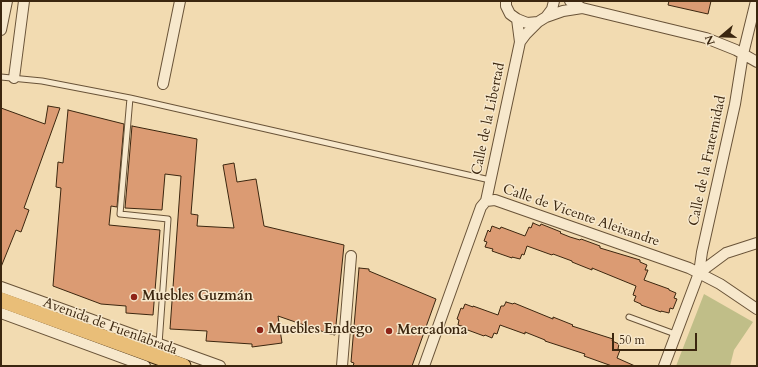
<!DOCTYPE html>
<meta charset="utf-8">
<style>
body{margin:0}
#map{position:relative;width:758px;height:367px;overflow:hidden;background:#f2dbb1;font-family:Cardo,serif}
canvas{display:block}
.frame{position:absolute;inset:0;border:2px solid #3b260f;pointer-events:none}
.north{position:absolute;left:702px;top:16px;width:40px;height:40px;-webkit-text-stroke:3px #f7e8cc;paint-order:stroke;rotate:251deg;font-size:11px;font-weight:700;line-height:16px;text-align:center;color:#3b260f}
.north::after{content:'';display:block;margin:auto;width:14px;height:18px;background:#3b260f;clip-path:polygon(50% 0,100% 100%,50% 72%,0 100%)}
.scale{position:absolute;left:612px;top:333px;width:85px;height:18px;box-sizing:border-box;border:2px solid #3b260f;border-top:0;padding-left:5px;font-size:12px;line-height:14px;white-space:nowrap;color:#3b260f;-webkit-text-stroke:3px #f7e8cc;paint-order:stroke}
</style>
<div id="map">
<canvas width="758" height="367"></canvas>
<div class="frame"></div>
<div class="north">N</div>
<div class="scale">50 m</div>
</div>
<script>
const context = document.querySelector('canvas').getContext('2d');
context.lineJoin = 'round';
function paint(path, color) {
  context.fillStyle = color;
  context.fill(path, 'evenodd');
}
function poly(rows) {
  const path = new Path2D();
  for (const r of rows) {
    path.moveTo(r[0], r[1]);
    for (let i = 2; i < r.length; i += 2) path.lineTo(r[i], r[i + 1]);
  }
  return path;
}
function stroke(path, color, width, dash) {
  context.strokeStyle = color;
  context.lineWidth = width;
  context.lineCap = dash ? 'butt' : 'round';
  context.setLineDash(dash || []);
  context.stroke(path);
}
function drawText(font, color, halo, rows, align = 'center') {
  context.font = font + ' Cardo,serif';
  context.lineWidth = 3;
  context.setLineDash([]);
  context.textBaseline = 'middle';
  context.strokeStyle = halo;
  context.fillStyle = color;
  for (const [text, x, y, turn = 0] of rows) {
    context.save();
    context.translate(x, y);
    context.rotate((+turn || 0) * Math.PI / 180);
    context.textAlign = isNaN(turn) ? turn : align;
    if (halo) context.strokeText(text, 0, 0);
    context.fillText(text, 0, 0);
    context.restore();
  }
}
const green = poly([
 [704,294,753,322,734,350,730,366,676,366]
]);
const building = poly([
 [669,1,711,1,708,14,668,5,669,1],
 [48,106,60,108,24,208,29,210,21,232,16,230,1,267,1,108,45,124,48,106],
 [68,110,124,124,117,207,111,206,109,225,160,230,153,315,126,313,126,306,101,304,53,286,61,188,56,187,58,162,63,163,68,110],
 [132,126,197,139,191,214,198,215,197,226,234,228,223,165,234,163,237,182,256,179,264,226,344,245,335,335,330,334,278,316,282,343,252,347,252,344,206,341,207,331,170,329,181,176,165,174,162,210,125,208,132,126],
 [533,223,540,226,541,224,561,232,560,233,570,237,580,240,581,239,600,246,600,248,640,260,640,262,647,265,645,270,648,270,644,280,669,289,669,290,676,293,674,298,677,299,673,309,670,308,669,313,661,311,661,312,641,305,641,304,634,301,636,296,633,295,636,286,592,268,592,270,572,262,572,261,553,254,552,255,527,246,524,255,522,254,520,259,512,257,512,258,492,251,493,249,485,247,487,242,484,241,488,230,490,232,492,226,500,229,501,227,525,236,529,227,531,228,533,223],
 [359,268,369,269,369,271,436,299,412,366,353,366,354,363,351,362,359,268],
 [506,302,513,304,514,303,553,319,553,317,573,325,572,326,613,339,612,341,619,344,618,349,620,350,617,358,635,366,612,366,584,356,585,354,545,341,545,340,525,332,525,334,500,325,497,334,494,333,492,338,485,335,484,336,465,329,465,327,458,325,459,320,457,319,461,308,463,309,465,304,473,307,473,306,498,315,501,306,504,306,506,302]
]);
const lane = poly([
 [1,77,42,81,130,98],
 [629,317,675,334],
 [159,344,168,219,120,214,130,98,490,180]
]);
const street = poly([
 [506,1,506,6,510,14,517,19,527,23,538,22,546,17,552,9,554,1],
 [582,8,706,38,736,50,757,62],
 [546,17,563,11,582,8,570,1],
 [517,19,520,42,526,34,538,22],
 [1,30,7,1],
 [14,78,24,1],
 [163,84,180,1],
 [486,201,520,42],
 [699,273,726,253,757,243],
 [1,287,220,366],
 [1,313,145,366],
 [342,366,351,256],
 [424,366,458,271,481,207,486,201,495,200,689,268,720,284,757,309],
 [664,366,699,273,702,252,735,104,743,54,756,1]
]);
const primary = poly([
 [1,300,183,366]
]);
const markers = [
 [134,297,4,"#8f2418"],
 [260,330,4,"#8f2418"],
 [389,331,4,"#8f2418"]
];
const streetNames = [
 ["Calle de la Libertad",489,119,-78],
 ["Calle de la Fraternidad",708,161,-78],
 ["Calle de Vicente Aleixandre",581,216,19],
 ["Avenida de Fuenlabrada",110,327,20]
];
const poiNames = [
 ["Muebles Guzmán",142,297],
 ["Muebles Endego",268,330],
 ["Mercadona",397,331]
];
paint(green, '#c0be88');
paint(building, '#db9b73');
stroke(building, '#3b260f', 1);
stroke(lane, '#695338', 7);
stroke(street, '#695338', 12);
stroke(primary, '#3b260f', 17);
stroke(lane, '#f7e8cc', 5);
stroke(street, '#f7e8cc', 10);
stroke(primary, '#e9be78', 15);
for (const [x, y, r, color] of markers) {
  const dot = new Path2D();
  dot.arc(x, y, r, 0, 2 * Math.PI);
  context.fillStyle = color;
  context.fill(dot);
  stroke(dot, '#f7e8cc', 1.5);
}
drawText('14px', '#3b260f', '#f7e8cc', streetNames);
drawText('bold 14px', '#3b260f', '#f7e8cc', poiNames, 'left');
</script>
